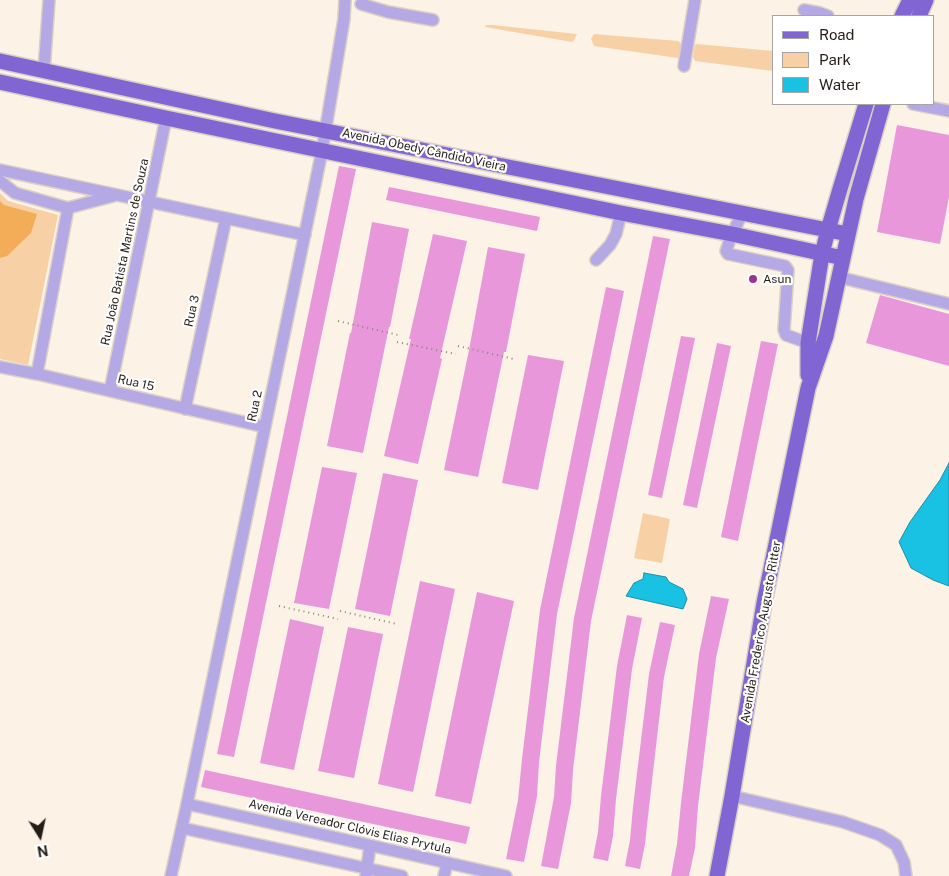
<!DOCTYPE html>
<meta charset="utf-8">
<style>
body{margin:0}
#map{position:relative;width:949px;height:876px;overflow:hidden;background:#fdf2e6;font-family:"Public Sans",sans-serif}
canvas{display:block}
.legend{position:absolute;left:772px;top:15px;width:162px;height:90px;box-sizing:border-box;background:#fff;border:1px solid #a7a5a2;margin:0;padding:6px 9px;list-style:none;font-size:15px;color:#241e17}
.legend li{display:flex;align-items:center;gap:10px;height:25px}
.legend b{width:25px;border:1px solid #a7a5a2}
.north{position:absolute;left:15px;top:811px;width:50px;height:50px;-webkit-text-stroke:4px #fff;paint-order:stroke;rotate:170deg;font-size:14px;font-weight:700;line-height:20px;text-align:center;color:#241e17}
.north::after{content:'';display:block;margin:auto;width:18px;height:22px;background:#241e17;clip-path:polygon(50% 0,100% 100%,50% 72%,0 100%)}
</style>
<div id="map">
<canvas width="949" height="876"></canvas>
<ul class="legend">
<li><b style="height:6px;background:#8166d3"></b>Road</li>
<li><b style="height:14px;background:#f8d0a5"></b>Park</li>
<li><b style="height:14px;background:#19c1e2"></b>Water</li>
</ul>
<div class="north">N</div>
</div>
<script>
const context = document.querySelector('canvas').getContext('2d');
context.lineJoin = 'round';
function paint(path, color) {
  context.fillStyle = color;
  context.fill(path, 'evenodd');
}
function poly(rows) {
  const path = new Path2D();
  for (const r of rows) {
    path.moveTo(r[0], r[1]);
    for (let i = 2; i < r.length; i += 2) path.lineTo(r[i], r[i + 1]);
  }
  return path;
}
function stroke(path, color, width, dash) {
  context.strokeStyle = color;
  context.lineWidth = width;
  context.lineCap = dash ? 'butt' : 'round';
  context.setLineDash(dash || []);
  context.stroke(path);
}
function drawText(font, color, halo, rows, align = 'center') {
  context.font = font + ' "Public Sans",sans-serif';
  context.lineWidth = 4.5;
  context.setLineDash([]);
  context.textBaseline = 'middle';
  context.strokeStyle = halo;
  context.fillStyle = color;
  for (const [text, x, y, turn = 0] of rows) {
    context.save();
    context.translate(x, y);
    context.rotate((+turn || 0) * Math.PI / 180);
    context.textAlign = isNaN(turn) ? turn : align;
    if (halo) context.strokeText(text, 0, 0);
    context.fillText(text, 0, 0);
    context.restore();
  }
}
const green = poly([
 [486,25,492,25,577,34,574,40,572,42,485,27],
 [594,34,678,41,682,44,682,55,678,58,594,46,591,39],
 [697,44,773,51,773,71,695,61,693,57,695,45],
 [0,193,8,201,58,215,28,365,0,359],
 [643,513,670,519,662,563,634,558]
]);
const forest = poly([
 [0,201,4,205,37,214,31,233,7,256,0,258]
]);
const water = poly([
 [949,463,949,586,933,580,911,568,899,542,910,522,940,480,949,463],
 [644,573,666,577,669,582,683,589,687,599,683,609,626,596,634,583,643,579,644,573]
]);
const building = poly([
 [897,125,949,135,949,197,940,244,877,232],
 [339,166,356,169,234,757,217,754],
 [389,187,540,217,537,231,386,200],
 [372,222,409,229,390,327,389,327,363,453,327,446,350,333,351,333],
 [433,234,467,241,440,358,442,359,418,464,384,456,411,339,409,339],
 [653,236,670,239,591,621,573,770,571,803,558,869,541,866,554,797,556,766,574,618],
 [488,247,525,254,506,352,504,352,478,477,444,470,469,350],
 [606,287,624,291,557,614,539,762,537,796,524,862,506,859,518,800,522,759,540,610],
 [880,295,949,314,949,366,866,343],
 [681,336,695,338,662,498,648,495],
 [761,341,778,344,738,541,721,537],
 [717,343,731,346,697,508,683,505],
 [528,355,564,361,538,490,502,483],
 [322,467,357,473,329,609,294,603],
 [383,473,418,480,390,616,355,609],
 [420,581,455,589,413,792,378,784],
 [477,592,514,601,471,804,435,796],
 [711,596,729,599,716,658,698,806,695,848,689,876,671,876,677,844,681,803,699,654],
 [627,615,642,618,632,669,616,799,613,836,608,861,593,858,598,832,601,796,617,666],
 [290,619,324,627,294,770,260,763],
 [660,622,675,625,664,677,649,807,645,844,640,869,625,866,630,840,633,807,649,674],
 [348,627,383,634,354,778,318,771],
 [205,770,470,827,466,844,201,787]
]);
const path = poly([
 [338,321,398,335],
 [397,342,456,354],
 [458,346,514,359],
 [279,606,338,619],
 [340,611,397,624]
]);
const minor = poly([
 [361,4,388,12,433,20],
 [804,10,820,13,828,16],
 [684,66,695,0],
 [44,71,49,0],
 [913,104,949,111],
 [0,170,305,235],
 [0,181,15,193,68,208,113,196],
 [742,214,732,234,726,251,728,254,785,266,788,270,784,330,786,335,808,343],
 [596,260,610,245,616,234,621,213],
 [838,277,949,304],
 [0,367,37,374,265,427],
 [37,374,68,208],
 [110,391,166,118],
 [185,409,226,218],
 [732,796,843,822,880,835,896,845,904,862,906,876],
 [187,804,506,876],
 [182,828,402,876],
 [366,874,370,846],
 [171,876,187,804,322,151,344,19,345,0],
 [444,876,447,863]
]);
const major = poly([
 [902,16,910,0],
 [919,16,926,0],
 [0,61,275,121,848,234],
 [0,82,166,118,621,213,732,234,843,258],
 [808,375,808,343,822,254,828,230,840,189,866,104],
 [717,876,732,796,764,603,808,388,826,336,856,199,883,104]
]);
const markers = [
 [753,279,5,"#9e308f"]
];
const streetNames = [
 ["Avenida Obedy Cândido Vieira",424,150,12],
 ["Rua João Batista Martins de Souza",125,252,-78],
 ["Rua 3",192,311,-78],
 ["Rua 15",136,383,13],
 ["Rua 2",255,406,-78],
 ["Avenida Frederico Augusto Ritter",761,632,-80],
 ["Avenida Vereador Clóvis Elias Prytula",350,827,13]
];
const poiNames = [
 ["Asun",763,279]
];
paint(green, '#f8d0a5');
paint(forest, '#f3ac58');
paint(water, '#19c1e2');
stroke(water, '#1c90a5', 1);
paint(building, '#e897db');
stroke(minor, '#dad0c5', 14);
stroke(major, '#dad0c5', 18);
stroke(path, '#8c847b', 2, [1, 4]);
stroke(minor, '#b4a9e5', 11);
stroke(major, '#8166d3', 15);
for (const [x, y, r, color] of markers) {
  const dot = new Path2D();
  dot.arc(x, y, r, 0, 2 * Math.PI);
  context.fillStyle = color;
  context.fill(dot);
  stroke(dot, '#fff', 2);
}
drawText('12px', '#241e17', '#fff', streetNames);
drawText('12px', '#241e17', '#fff', poiNames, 'left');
</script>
